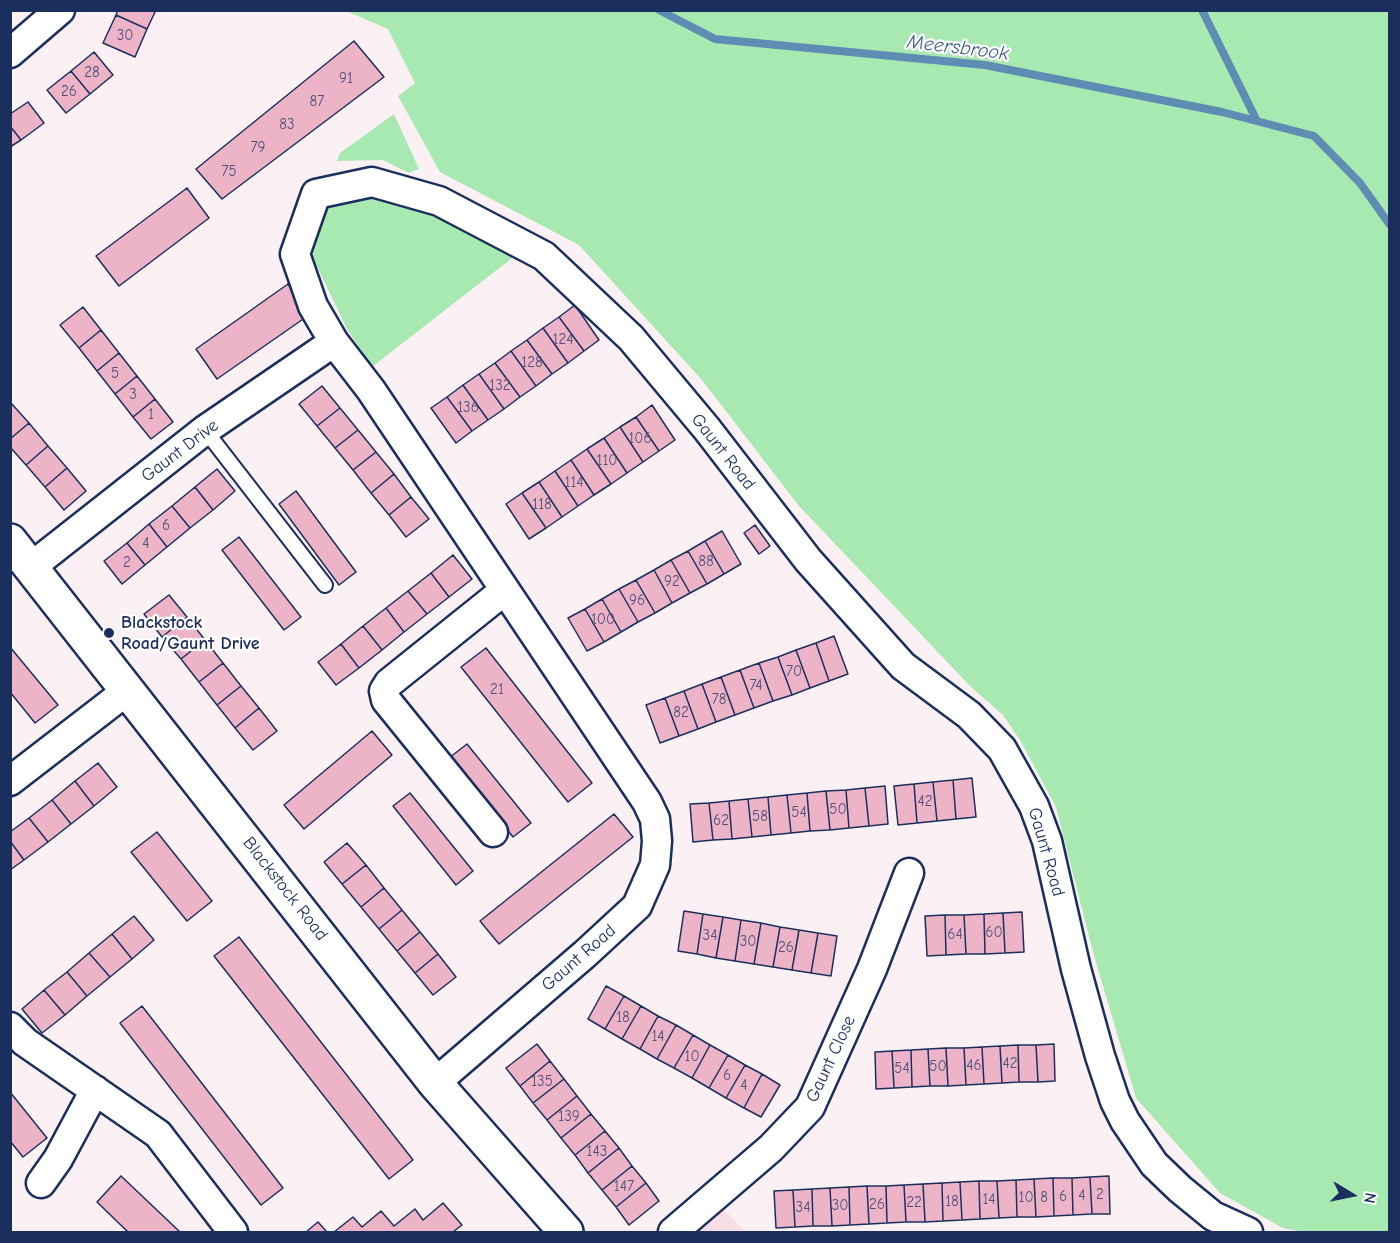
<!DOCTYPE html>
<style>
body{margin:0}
#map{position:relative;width:1400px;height:1243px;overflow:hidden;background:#fbf0f4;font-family:"Comic Neue",sans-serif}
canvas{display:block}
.frame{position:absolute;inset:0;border:12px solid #1b2f5e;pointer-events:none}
.north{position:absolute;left:1322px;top:1165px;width:60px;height:60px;-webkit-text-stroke:4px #fff;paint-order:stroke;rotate:100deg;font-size:16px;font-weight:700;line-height:24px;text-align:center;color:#1b2f5e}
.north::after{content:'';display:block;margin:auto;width:21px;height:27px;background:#1b2f5e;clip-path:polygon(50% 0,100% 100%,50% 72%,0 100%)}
</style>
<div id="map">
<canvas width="1400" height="1243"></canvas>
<div class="frame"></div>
<div class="north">N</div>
</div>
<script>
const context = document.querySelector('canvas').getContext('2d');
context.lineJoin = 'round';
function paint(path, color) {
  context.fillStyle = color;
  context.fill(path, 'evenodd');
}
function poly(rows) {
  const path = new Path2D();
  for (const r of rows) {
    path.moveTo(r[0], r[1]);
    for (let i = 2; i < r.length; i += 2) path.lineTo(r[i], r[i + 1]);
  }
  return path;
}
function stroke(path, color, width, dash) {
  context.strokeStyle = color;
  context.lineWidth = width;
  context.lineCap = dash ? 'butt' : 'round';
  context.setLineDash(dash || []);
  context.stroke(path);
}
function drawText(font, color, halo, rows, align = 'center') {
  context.font = font + ' "Comic Neue",sans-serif';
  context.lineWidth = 4.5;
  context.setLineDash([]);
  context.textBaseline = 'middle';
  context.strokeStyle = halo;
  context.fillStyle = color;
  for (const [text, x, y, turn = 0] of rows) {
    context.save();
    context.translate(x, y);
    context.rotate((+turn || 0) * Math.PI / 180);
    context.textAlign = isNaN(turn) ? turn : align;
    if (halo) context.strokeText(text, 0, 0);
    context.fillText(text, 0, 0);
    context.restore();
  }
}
const built = poly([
 [717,1201,745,1232,682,1232]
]);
const green = poly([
 [346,11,1389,11,1389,1232,1304,1232,1283,1228,1220,1193,1136,1098,1093,952,1056,807,1020,740,1003,715,971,687,799,506,702,380,579,245,440,172,398,96,415,83,388,29],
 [394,114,419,169,409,173,383,160,337,161,340,153],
 [373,198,444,217,516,255,372,367,347,329,311,254,325,206]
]);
const stream = poly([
 [659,10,715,39,985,65,1222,112,1314,136,1360,183,1390,225],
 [1202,10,1257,121]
]);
const building = poly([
 [118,10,156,10,147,29,116,15,118,10],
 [116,15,147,29,135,57,103,43,116,15],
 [354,41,384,77,222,199,196,169,354,41],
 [94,52,113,75,90,94,71,71,94,52],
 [71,71,90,94,66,113,47,90,71,71],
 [28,102,44,123,21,140,10,126,10,114,28,102],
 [10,126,21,140,10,147,10,126],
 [187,188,209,218,119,286,96,256,187,188],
 [288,284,309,315,217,379,196,349,288,284],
 [575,305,599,340,584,351,559,317,575,305],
 [83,307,101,330,79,348,60,325,83,307],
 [559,317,584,351,568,363,543,328,559,317],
 [543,328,568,363,552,374,527,340,543,328],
 [101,330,119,353,97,371,79,348,101,330],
 [527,340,552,374,536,386,511,351,527,340],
 [511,351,536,386,520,397,495,363,511,351],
 [119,353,137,376,115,394,97,371,119,353],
 [495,363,520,397,504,409,479,374,495,363],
 [479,374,504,409,488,420,463,385,479,374],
 [137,376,155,399,133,417,115,394,137,376],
 [463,385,488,420,472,431,447,397,463,385],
 [322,386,340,408,317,426,299,404,322,386],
 [447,397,472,431,456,443,431,408,447,397],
 [155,399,173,422,151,439,133,417,155,399],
 [10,402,29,423,10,439,10,402],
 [652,405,675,440,659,451,636,417,652,405],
 [340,408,358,430,335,448,317,426,340,408],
 [636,417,659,451,643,462,620,427,636,417],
 [29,423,48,446,26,465,10,447,10,439,29,423],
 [620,427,643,462,627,473,604,438,620,427],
 [358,430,376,452,353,470,335,448,358,430],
 [604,438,627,473,611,484,587,449,604,438],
 [48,446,67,468,45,487,26,465,48,446],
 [587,449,611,484,594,495,571,460,587,449],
 [376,452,394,474,371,493,353,470,376,452],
 [571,460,594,495,578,506,555,471,571,460],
 [67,468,86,491,64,510,45,487,67,468],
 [217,469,235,491,213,510,195,487,217,469],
 [555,471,578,506,562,517,539,482,555,471],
 [394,474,411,497,389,515,371,493,394,474],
 [539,482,562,517,546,528,522,493,539,482],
 [195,487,213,510,190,528,172,506,195,487],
 [296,491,356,572,339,585,279,504,296,491],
 [522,493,546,528,529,539,506,504,522,493],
 [411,497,429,519,406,537,389,515,411,497],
 [172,506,190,528,167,547,149,524,172,506],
 [149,524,167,547,145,565,127,543,149,524],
 [755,525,770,546,759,554,744,533,755,525],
 [722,531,741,564,724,574,705,541,722,531],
 [239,537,301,617,284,630,222,550,239,537],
 [705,541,724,574,707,584,688,551,705,541],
 [127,543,145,565,122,584,104,561,127,543],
 [688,551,707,584,690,593,671,560,688,551],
 [453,555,472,579,449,597,431,573,453,555],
 [671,560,690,593,672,603,654,570,671,560],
 [654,570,672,603,655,613,636,580,654,570],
 [431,573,449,597,427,614,408,591,431,573],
 [636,580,655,613,638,622,619,589,636,580],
 [619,589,638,622,621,632,602,599,619,589],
 [408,591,427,614,404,632,386,608,408,591],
 [169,595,187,617,162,637,144,614,169,595],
 [602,599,621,632,604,642,585,609,602,599],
 [386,608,404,632,382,650,363,626,386,608],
 [585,609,604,642,587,651,568,618,585,609],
 [187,617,205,640,181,659,162,637,187,617],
 [363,626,382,650,359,668,341,644,363,626],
 [834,636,848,674,829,681,816,643,834,636],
 [205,640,223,663,199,682,181,659,205,640],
 [816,643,829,681,810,688,796,650,816,643],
 [341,644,359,668,336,685,318,662,341,644],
 [10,647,58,705,35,723,10,692,10,647],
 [486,648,592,783,568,802,461,667,486,648],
 [796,650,810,688,792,695,778,657,796,650],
 [778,657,792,695,773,701,759,663,778,657],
 [223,663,241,686,217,705,199,682,223,663],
 [759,663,773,701,754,708,740,670,759,663],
 [740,670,754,708,735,715,721,677,740,670],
 [721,677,735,715,716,722,702,684,721,677],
 [702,684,716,722,698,729,684,691,702,684],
 [241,686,259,708,235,728,217,705,241,686],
 [684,691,698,729,679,736,665,698,684,691],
 [665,698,679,736,660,743,646,705,665,698],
 [259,708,277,731,253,750,235,728,259,708],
 [372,731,392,755,304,829,284,805,372,731],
 [467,744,531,823,513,837,449,758,467,744],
 [98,763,117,787,94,806,75,781,98,763],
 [972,778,976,817,956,819,953,780,972,778],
 [953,780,956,819,937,821,933,782,953,780],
 [75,781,94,806,71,824,52,800,75,781],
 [933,782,937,821,917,823,914,784,933,782],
 [914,784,917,823,898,825,894,786,914,784],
 [885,786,888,824,869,826,865,788,885,786],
 [865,788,869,826,849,828,846,790,865,788],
 [846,790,849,828,830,830,826,791,846,790],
 [826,791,830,830,810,831,807,793,826,791],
 [410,793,473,871,456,885,393,806,410,793],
 [807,793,810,831,791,833,787,795,807,793],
 [787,795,791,833,771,835,768,797,787,795],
 [768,797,771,835,752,837,748,799,768,797],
 [748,799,752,837,732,839,729,801,748,799],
 [52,800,71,824,48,842,29,818,52,800],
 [729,801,732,839,713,840,709,803,729,801],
 [709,803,713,840,693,842,690,804,709,803],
 [614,814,633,837,499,944,480,921,614,814],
 [29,818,48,842,24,860,10,841,10,832,29,818],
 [157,832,212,901,187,921,131,852,157,832],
 [10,841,24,860,10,870,10,841],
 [347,843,366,865,342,884,324,862,347,843],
 [366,865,384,888,361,907,342,884,366,865],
 [384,888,402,910,379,929,361,907,384,888],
 [402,910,420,932,397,951,379,929,402,910],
 [684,911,703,914,697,954,678,951,684,911],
 [1022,912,1024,952,1005,953,1003,913,1022,912],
 [1003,913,1005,953,985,954,984,914,1003,913],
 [703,914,723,917,716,958,697,954,703,914],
 [984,914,985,954,966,954,964,915,984,914],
 [945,915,946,955,927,956,925,916,945,915],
 [945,915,964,915,966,954,946,955,945,915],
 [134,916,154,940,132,959,112,934,134,916],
 [723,917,741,920,735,961,716,958,723,917],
 [741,920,761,923,754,964,735,961,741,920],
 [761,923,780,927,773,967,754,964,761,923],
 [780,927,799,930,792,970,773,967,780,927],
 [799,930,818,933,811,973,792,970,799,930],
 [420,932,438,954,415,973,397,951,420,932],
 [818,933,837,936,831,976,811,973,818,933],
 [112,934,132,959,110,977,89,953,112,934],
 [239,937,413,1160,389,1179,214,956,239,937],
 [89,953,110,977,87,996,67,972,89,953],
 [438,954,456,977,433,995,415,973,438,954],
 [67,972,87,996,65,1015,44,990,67,972],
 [606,986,624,996,605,1029,588,1019,606,986],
 [44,990,65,1015,42,1033,22,1009,44,990],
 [624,996,641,1006,622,1039,605,1029,624,996],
 [142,1006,283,1188,261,1205,120,1023,142,1006],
 [641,1006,658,1016,640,1049,622,1039,641,1006],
 [658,1016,676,1025,657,1059,640,1049,658,1016],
 [676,1025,693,1035,674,1068,657,1059,676,1025],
 [693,1035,710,1045,692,1078,674,1068,693,1035],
 [537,1044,550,1061,520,1086,506,1068,537,1044],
 [1054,1044,1055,1081,1038,1082,1036,1045,1054,1044],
 [710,1045,728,1055,709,1088,692,1078,710,1045],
 [1018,1045,1019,1082,1002,1083,1000,1046,1018,1045],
 [1018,1045,1036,1045,1038,1082,1019,1082,1018,1045],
 [1000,1046,1002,1083,984,1084,982,1047,1000,1046],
 [982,1047,984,1084,966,1085,964,1048,982,1047],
 [946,1048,948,1086,930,1086,928,1049,946,1048],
 [946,1048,964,1048,966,1085,948,1086,946,1048],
 [928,1049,930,1086,912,1087,911,1050,928,1049],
 [911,1050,912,1087,894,1088,892,1051,911,1050],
 [892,1051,894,1088,876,1089,875,1052,892,1051],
 [728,1055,745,1065,726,1098,709,1088,728,1055],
 [550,1061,564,1079,533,1103,520,1086,550,1061],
 [745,1065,762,1074,744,1108,726,1098,745,1065],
 [762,1074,780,1085,761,1117,744,1108,762,1074],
 [564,1079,577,1096,547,1120,533,1103,564,1079],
 [10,1092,47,1138,23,1157,10,1141,10,1092],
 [577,1096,591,1114,561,1138,547,1120,577,1096],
 [591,1114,605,1131,575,1155,561,1138,591,1114],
 [605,1131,619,1148,588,1173,575,1155,605,1131],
 [619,1148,632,1166,602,1190,588,1173,619,1148],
 [632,1166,646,1183,616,1207,602,1190,632,1166],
 [121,1176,180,1232,128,1232,97,1202,121,1176],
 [1109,1176,1110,1214,1092,1214,1090,1177,1109,1176],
 [1090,1177,1092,1214,1073,1215,1072,1178,1090,1177],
 [1053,1178,1054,1216,1036,1217,1034,1179,1053,1178],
 [1053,1178,1072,1178,1073,1215,1054,1216,1053,1178],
 [1034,1179,1036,1217,1017,1217,1016,1180,1034,1179],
 [1016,1180,1017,1217,999,1218,997,1181,1016,1180],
 [979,1181,980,1219,962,1220,960,1182,979,1181],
 [979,1181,997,1181,999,1218,980,1219,979,1181],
 [960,1182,962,1220,943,1221,942,1183,960,1182],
 [646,1183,659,1201,629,1225,616,1207,646,1183],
 [942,1183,943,1221,925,1222,923,1184,942,1183],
 [923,1184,925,1222,906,1222,904,1185,923,1184],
 [904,1185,906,1222,887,1223,886,1186,904,1185],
 [867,1186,869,1224,850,1225,849,1187,867,1186],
 [867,1186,886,1186,887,1223,869,1224,867,1186],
 [849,1187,850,1225,832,1226,830,1188,849,1187],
 [830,1188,832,1226,813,1226,812,1189,830,1188],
 [812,1189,813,1226,795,1227,793,1190,812,1189],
 [793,1190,795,1227,776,1228,774,1191,793,1190],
 [443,1203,462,1225,453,1232,334,1232,353,1217,362,1227,381,1211,394,1226,415,1209,423,1220,443,1203],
 [318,1222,327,1232,306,1232,318,1222]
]);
const lane = poly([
 [205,430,325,585]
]);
const street = poly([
 [10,53,60,10],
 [31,567,205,430,334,342],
 [10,781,128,690],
 [493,832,386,700,384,691,389,683,505,590],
 [10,1027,25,1042,158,1134,233,1232],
 [435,1083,585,954,637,906,655,865,657,841,655,819,647,802,371,390,334,342,313,306,295,254,316,194,372,182,439,201,544,256,631,338,707,429,808,560,903,666,969,715,1002,749,1034,806,1047,841,1076,969,1100,1056,1115,1101,1125,1121,1154,1164,1180,1189,1213,1216,1248,1232],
 [41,1183,58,1159,95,1090],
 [673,1232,771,1148,810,1107,872,969,909,873]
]);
const secondary = poly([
 [10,541,435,1083,566,1232]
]);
const markers = [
 [109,633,6,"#1b2f5e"]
];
const numberNames = [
 ["30",125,36],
 ["28",92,73],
 ["91",346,79],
 ["26",69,92],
 ["87",317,102],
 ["83",287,125],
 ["79",258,148],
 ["75",229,172],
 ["124",563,340],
 ["128",532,363],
 ["5",115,374],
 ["132",500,386],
 ["3",133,395],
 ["136",468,408],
 ["1",151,415],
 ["106",640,439],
 ["110",607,461],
 ["114",574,483],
 ["118",542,505],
 ["6",166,526],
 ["4",146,544],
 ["88",706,562],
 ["2",127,563],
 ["92",672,582],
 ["96",637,601],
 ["100",603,620],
 ["70",794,672],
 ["74",756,686],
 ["21",497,690],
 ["78",719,700],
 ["82",681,713],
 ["42",925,802],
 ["50",838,810],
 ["54",799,813],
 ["58",760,817],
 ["62",721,821],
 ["60",994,933],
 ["64",955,935],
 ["34",710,936],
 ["30",748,942],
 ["26",786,948],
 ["18",623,1018],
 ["14",658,1037],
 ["10",692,1057],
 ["42",1010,1064],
 ["46",974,1066],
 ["50",938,1067],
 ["54",902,1069],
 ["6",727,1076],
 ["135",542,1082],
 ["4",744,1086],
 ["139",569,1117],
 ["143",597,1152],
 ["147",624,1187],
 ["2",1100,1195],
 ["4",1082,1196],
 ["6",1063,1197],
 ["10",1026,1198],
 ["8",1044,1198],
 ["14",989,1200],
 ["18",952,1202],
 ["22",914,1203],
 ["26",877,1205],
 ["30",840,1206],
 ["34",803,1208]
];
const streetNames = [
 ["Gaunt Drive",180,451,-37],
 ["Gaunt Road",723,452,52],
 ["Gaunt Road",1046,852,74],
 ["Blackstock Road",285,889,52],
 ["Gaunt Road",579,958,-41],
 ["Gaunt Close",831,1059,-65]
];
const poiNames = [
 ["Blackstock",121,623],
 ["Road/Gaunt Drive",121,644]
];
const waterNames = [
 ["Meersbrook",958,48,7]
];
paint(built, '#f7dee7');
paint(green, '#a8e8b1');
stroke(stream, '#5d8db2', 8);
paint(building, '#edb4c8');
stroke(building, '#1b2f5e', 1.5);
stroke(lane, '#1b2f5e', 18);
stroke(street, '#1b2f5e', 33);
stroke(secondary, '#1b2f5e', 38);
stroke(lane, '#fff', 14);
stroke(street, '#fff', 28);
stroke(secondary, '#fff', 33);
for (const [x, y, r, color] of markers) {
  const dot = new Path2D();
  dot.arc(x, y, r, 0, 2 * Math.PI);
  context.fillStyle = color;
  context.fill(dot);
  stroke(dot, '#fff', 2);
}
drawText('15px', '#505078', null, numberNames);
drawText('18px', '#1b2f5e', '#fff', streetNames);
drawText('bold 18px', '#1b2f5e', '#fff', poiNames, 'left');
drawText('italic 20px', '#3c5e88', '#fff', waterNames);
</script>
